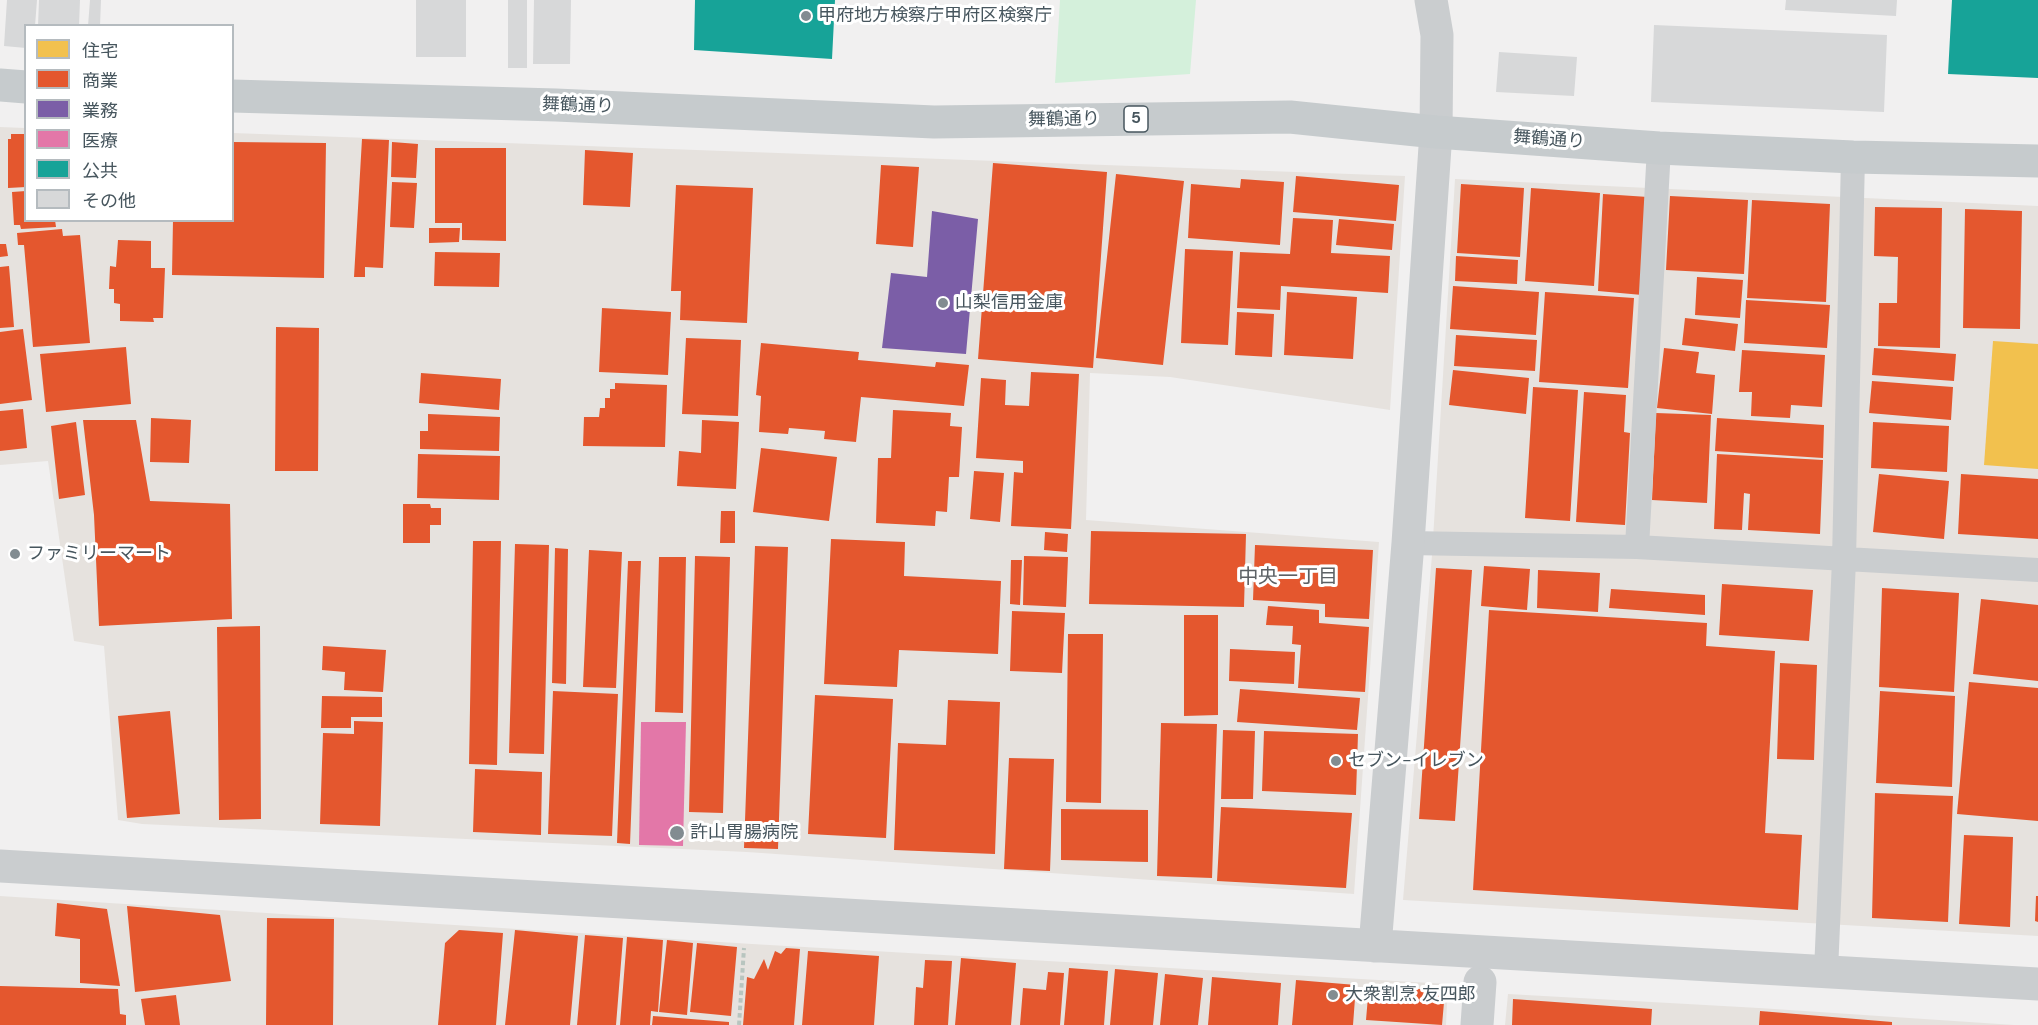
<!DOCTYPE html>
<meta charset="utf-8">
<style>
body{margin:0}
#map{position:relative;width:2038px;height:1025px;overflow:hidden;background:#f1f0f0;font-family:"DM Sans","Noto Sans JP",sans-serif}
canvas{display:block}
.legend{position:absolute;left:24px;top:24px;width:210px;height:198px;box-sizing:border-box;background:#fff;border:2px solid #b5bbbf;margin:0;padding:8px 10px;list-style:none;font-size:18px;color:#47565e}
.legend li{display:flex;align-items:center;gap:12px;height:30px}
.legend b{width:30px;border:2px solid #b5bbbf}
</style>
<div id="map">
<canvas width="2038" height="1025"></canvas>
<ul class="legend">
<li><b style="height:16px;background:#f2c14e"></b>住宅</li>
<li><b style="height:16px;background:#e4572e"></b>商業</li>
<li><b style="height:16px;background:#7b5ea7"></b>業務</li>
<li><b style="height:16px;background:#e377a8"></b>医療</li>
<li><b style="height:16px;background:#17a398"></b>公共</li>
<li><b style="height:16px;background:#d7d8d9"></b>その他</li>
</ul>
</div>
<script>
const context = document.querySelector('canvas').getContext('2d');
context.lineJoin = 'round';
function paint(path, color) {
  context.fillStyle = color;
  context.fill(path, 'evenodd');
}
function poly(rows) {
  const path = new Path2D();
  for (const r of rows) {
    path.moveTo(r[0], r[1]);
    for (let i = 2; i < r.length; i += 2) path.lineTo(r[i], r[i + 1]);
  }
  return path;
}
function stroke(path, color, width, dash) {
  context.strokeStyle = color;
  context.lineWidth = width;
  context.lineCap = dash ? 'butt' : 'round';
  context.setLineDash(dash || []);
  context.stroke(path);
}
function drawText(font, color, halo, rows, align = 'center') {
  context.font = font + ' "DM Sans","Noto Sans JP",sans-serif';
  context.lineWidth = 6;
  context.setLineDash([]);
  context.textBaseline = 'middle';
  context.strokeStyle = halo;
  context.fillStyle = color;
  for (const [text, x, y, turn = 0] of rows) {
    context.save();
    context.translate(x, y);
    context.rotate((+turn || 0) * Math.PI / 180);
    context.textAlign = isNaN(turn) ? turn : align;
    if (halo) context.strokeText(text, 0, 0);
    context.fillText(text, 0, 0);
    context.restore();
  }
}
const commercial = poly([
 [0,127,25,128,26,220,232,220,233,133,1405,176,1390,410,1170,377,1090,373,1086,520,1379,542,1354,894,747,852,142,824,118,820,104,646,74,641,48,461,0,465],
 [1455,179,2038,206,2038,936,1403,900,1432,555],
 [0,896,752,944,1448,984,1446,1025,0,1025],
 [1508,994,1759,1008,2014,1025,1505,1025]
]);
const green = poly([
 [1060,0,1196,0,1190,74,1055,83]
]);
const homes = poly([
 [1993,341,2038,344,2038,469,1984,465]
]);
const shops = poly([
 [11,134,26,134,26,187,8,188,8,139,11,139],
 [362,139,389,140,383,268,365,267,365,277,354,277],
 [232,142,326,143,324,278,172,275,173,220,232,220],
 [392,142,418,144,416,178,391,177],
 [435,148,506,148,506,241,462,240,462,223,435,223],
 [585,150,633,153,630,207,583,205],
 [993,163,1107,172,1093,368,978,359],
 [881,165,919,167,913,247,876,244],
 [1116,174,1184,181,1163,365,1096,358],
 [1296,176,1399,185,1396,221,1293,212],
 [1241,179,1284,182,1280,245,1188,238,1191,184,1240,188],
 [392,182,417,183,414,228,390,227],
 [1461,184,1524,188,1520,257,1457,253],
 [676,185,753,188,747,323,680,320,681,291,671,291],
 [1531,188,1600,193,1594,286,1525,281],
 [26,191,26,220,55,220,56,227,21,229,20,225,14,225,12,192],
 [1603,194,1648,197,1642,295,1598,291],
 [1670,196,1748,200,1744,274,1666,270],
 [1752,200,1830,204,1826,302,1747,298],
 [1875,207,1942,208,1940,348,1878,346,1879,303,1897,303,1898,257,1874,256],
 [1965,209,2022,211,2020,329,1963,328],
 [1293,218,1333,220,1331,253,1390,256,1388,293,1281,286,1280,310,1237,308,1240,252,1290,254],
 [1339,219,1394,224,1392,250,1336,245],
 [429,228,460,228,459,242,429,243],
 [62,229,63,236,80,235,90,343,33,347,24,245,18,245,17,233],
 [118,240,151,241,151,268,165,268,163,318,153,318,154,322,120,321,120,304,114,303,114,289,109,289,110,266,116,267],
 [0,244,6,244,8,256,0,257],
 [1185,249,1233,251,1228,345,1181,343],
 [435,252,500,253,499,287,434,286],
 [1456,256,1518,260,1517,284,1455,281],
 [9,266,14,327,0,328,0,267],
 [1697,277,1743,280,1740,318,1695,315],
 [1453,286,1539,292,1536,335,1450,329],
 [1287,292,1357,297,1353,359,1284,355],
 [1545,292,1634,298,1628,388,1539,382],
 [1746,300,1830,305,1827,348,1744,343],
 [602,308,671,312,668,375,599,372],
 [1237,312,1274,314,1272,357,1235,355],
 [1685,318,1738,324,1735,351,1682,345],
 [276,327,319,328,318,471,275,471],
 [23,329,32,400,0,404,0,332],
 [1456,335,1537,340,1535,371,1454,366],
 [686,338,741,340,738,416,682,414],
 [761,343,859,352,858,360,935,367,936,362,969,365,964,406,861,397,856,442,824,439,825,431,789,428,788,434,759,432,761,396,756,395],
 [126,347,131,404,46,412,40,354],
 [1664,348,1699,352,1696,373,1715,375,1712,414,1657,408],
 [1874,348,1956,354,1954,381,1872,375],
 [1742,350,1825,355,1822,407,1791,405,1790,418,1751,416,1752,392,1739,392],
 [1453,370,1529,378,1526,414,1449,405],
 [1031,372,1079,374,1071,529,1011,526,1014,472,1023,473,1023,461,976,458,981,378,1006,380,1005,405,1029,406],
 [421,373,501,379,499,410,419,403],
 [1872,381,1953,387,1951,420,1869,413],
 [615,383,667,385,665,447,583,446,584,417,599,417,600,408,605,408,605,398,610,398,610,389,615,389],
 [1533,387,1578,390,1570,521,1525,518],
 [1584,392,1626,395,1624,432,1630,433,1625,525,1576,522],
 [23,409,27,448,0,451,0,411],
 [893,410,951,413,950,426,962,427,959,477,949,477,947,512,936,511,935,526,876,523,878,458,891,458],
 [1656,413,1711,415,1707,503,1652,500],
 [428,414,500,417,499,451,420,449,420,431,428,431],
 [151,418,191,420,189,463,150,462],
 [1717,418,1824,425,1823,458,1715,451],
 [83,420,136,420,150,501,230,504,232,619,99,626,94,515],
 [702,420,739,422,736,489,677,486,679,451,701,453],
 [76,422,85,495,59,499,51,426],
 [1873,422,1949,426,1947,472,1871,468],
 [761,448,837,457,829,521,753,512],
 [418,454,500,456,499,500,417,498],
 [1717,454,1823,460,1820,534,1748,530,1750,494,1744,493,1742,530,1714,529],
 [974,471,1004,473,1000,522,970,519],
 [1879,474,1949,481,1944,539,1873,532],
 [1961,474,2038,479,2038,539,1958,534],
 [403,504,430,504,431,508,441,508,441,525,430,525,430,543,403,543],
 [721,511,735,511,735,543,720,543],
 [1091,531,1246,534,1244,607,1089,604],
 [1045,532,1068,534,1067,552,1044,550],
 [831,539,905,542,904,576,1001,581,998,654,899,650,897,687,824,684],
 [473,541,501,541,497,765,469,764],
 [515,544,549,545,544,754,509,753],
 [1255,545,1373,550,1369,619,1325,617,1325,604,1253,600],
 [755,546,788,547,778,849,744,848],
 [555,548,568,549,566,684,552,683],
 [589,550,622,552,616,688,583,687],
 [695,556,730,557,723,813,689,812],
 [1024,556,1068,557,1066,607,1023,605],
 [659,557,686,557,683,713,655,712],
 [1011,560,1022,560,1020,605,1010,604],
 [628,561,641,561,630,844,617,843],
 [1484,566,1530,569,1527,610,1481,606],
 [1436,568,1472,570,1455,821,1419,819],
 [1538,570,1600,573,1598,612,1537,608],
 [1722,584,1813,590,1809,641,1719,635],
 [1882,588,1959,593,1954,692,1879,687],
 [1611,589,1705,595,1705,615,1609,608],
 [1981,599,2038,605,2038,681,1973,674],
 [1268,606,1319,610,1319,623,1369,627,1365,692,1298,688,1301,645,1292,644,1293,626,1266,625],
 [1489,610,1707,623,1706,646,1775,651,1765,833,1802,835,1798,910,1473,890],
 [1012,611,1065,613,1062,673,1010,671],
 [1184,615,1218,615,1218,715,1184,716],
 [260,626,261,819,219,820,217,627],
 [1068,634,1103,634,1101,803,1066,802],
 [323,646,386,650,383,692,344,690,345,672,322,670],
 [1230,649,1295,652,1294,684,1229,681],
 [1780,663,1817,665,1814,760,1777,759],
 [1969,682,2038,688,2038,821,1957,814],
 [1240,689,1360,698,1357,730,1237,722],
 [553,691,618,694,612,836,548,834],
 [1880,691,1955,696,1952,787,1876,783],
 [815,695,893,699,886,838,808,834],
 [322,696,382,697,382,717,351,717,351,728,321,728],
 [948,700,1000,702,995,854,894,850,898,743,946,745],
 [170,711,180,814,127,818,118,716],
 [354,721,383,722,380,826,320,824,323,733,354,734],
 [1161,723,1217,724,1212,878,1157,876],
 [1223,730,1255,731,1253,799,1221,799],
 [1264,731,1358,734,1356,795,1262,791],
 [1009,758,1054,759,1050,871,1004,869],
 [475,769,542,772,541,835,473,832],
 [1875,793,1953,796,1948,922,1872,918],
 [1221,807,1352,813,1346,888,1217,881],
 [1061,809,1148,810,1148,862,1061,860],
 [1964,835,2013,837,2010,927,1959,924],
 [2036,896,2038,896,2038,922,2035,921],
 [57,903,107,909,120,986,80,983,80,939,55,936],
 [127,906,220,915,231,981,135,992],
 [267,918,334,919,333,1025,266,1025],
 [459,930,503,933,496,1025,438,1025,445,943],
 [515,930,578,936,570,1025,505,1025],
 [585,935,623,938,616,1025,577,1025],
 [627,937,663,940,658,1012,651,1011,650,1025,620,1025],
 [667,940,693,943,687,1015,659,1012],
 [697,943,737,947,731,1016,690,1012],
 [786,948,800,949,794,1025,743,1025,747,977,754,979,764,959,768,970,775,951,781,954],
 [808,951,879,956,874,1025,802,1025],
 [961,958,1016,963,1011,1025,955,1025],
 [925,960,952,961,948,1025,914,1025,916,987,923,988],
 [1069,968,1108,971,1104,1025,1064,1025],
 [1115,969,1158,973,1153,1025,1110,1025],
 [1048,972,1064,973,1060,1025,1020,1025,1023,988,1046,990],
 [1165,974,1203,978,1198,1025,1160,1025],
 [1212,977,1281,983,1278,1025,1208,1025],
 [1296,980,1356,985,1353,1025,1292,1025],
 [1369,985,1445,991,1442,1025,1366,1020],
 [0,986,118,989,120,1014,126,1015,126,1025,0,1025],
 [176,995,180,1025,145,1025,141,999],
 [1513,999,1652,1009,1651,1025,1512,1025],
 [1760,1011,1892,1022,1892,1025,1759,1025],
 [653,1016,729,1022,729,1025,652,1025]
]);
const offices = poly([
 [932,211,978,219,966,354,882,348,891,273,927,277]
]);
const health = poly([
 [641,722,686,722,683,846,639,845]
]);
const public = poly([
 [695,0,835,0,832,59,694,50],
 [1952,0,2038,0,2038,78,1948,74]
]);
const building = poly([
 [7,0,37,0,35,26,26,26,26,48,4,46],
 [39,0,80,0,79,26,38,26],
 [90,0,101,0,100,26,88,26],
 [416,0,466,0,466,57,416,57],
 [508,0,527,0,527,68,508,68],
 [534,0,571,0,570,64,533,64],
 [1786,0,1897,0,1896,16,1785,10],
 [1654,25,1887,35,1884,112,1651,102],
 [1499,52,1577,57,1574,96,1496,92]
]);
const path = poly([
 [739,1025,744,948]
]);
const service = poly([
 [1408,543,1637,547,2038,570],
 [1637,547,1659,148],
 [1826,971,1844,560,1853,157]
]);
const pedestrian = poly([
 [1477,1025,1480,982]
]);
const minor = poly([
 [0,866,2038,984],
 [1375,946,1408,543,1436,132,1437,35,1431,0]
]);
const primary = poly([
 [0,85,26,87],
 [232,96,556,105,934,122,1290,117,1436,132,1659,148,1853,157,2038,161]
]);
const markers = [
 [806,16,6,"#828c91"],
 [943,303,6,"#828c91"],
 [15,554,6,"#828c91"],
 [1336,761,6,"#828c91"],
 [677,833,8,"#828c91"],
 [1333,995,6,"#828c91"]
];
const shields = [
 [1136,119,24]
];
const shieldNames = [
 ["5",1136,119]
];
const poiNames = [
 ["甲府地方検察庁甲府区検察庁",818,16],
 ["山梨信用金庫",955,303],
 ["ファミリーマート",27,554],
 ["セブン-イレブン",1348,761],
 ["許山胃腸病院",690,833],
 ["大衆割烹 友四郎",1345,995]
];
const streetNames = [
 ["舞鶴通り",578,106,2],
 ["舞鶴通り",1064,120,-1],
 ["舞鶴通り",1549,140,4]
];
const neighbourhoodNames = [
 ["中央一丁目",1288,578]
];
paint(commercial, '#e6e2de');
paint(green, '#d4f0db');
paint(homes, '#f2c14e');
paint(shops, '#e4572e');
paint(offices, '#7b5ea7');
paint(health, '#e377a8');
paint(public, '#17a398');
paint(building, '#d7d8d9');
stroke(path, '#b8c5bf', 4, [4.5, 3]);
stroke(service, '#cacdcf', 24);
stroke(pedestrian, '#cacdcf', 33);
stroke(minor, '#cacdcf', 33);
stroke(primary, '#c6cbcd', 33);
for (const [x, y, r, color] of markers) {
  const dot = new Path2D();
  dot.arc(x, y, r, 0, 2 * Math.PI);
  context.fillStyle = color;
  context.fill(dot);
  stroke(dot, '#fff', 2);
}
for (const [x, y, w] of shields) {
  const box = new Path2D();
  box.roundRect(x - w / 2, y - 13, w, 26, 4.5);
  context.fillStyle = '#fff';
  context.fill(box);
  stroke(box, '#47565e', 1.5);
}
drawText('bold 16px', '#47565e', null, shieldNames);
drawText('18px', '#47565e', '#fff', poiNames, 'left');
drawText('18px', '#47565e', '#fff', streetNames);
drawText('20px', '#5c6165', '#fff', neighbourhoodNames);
</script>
